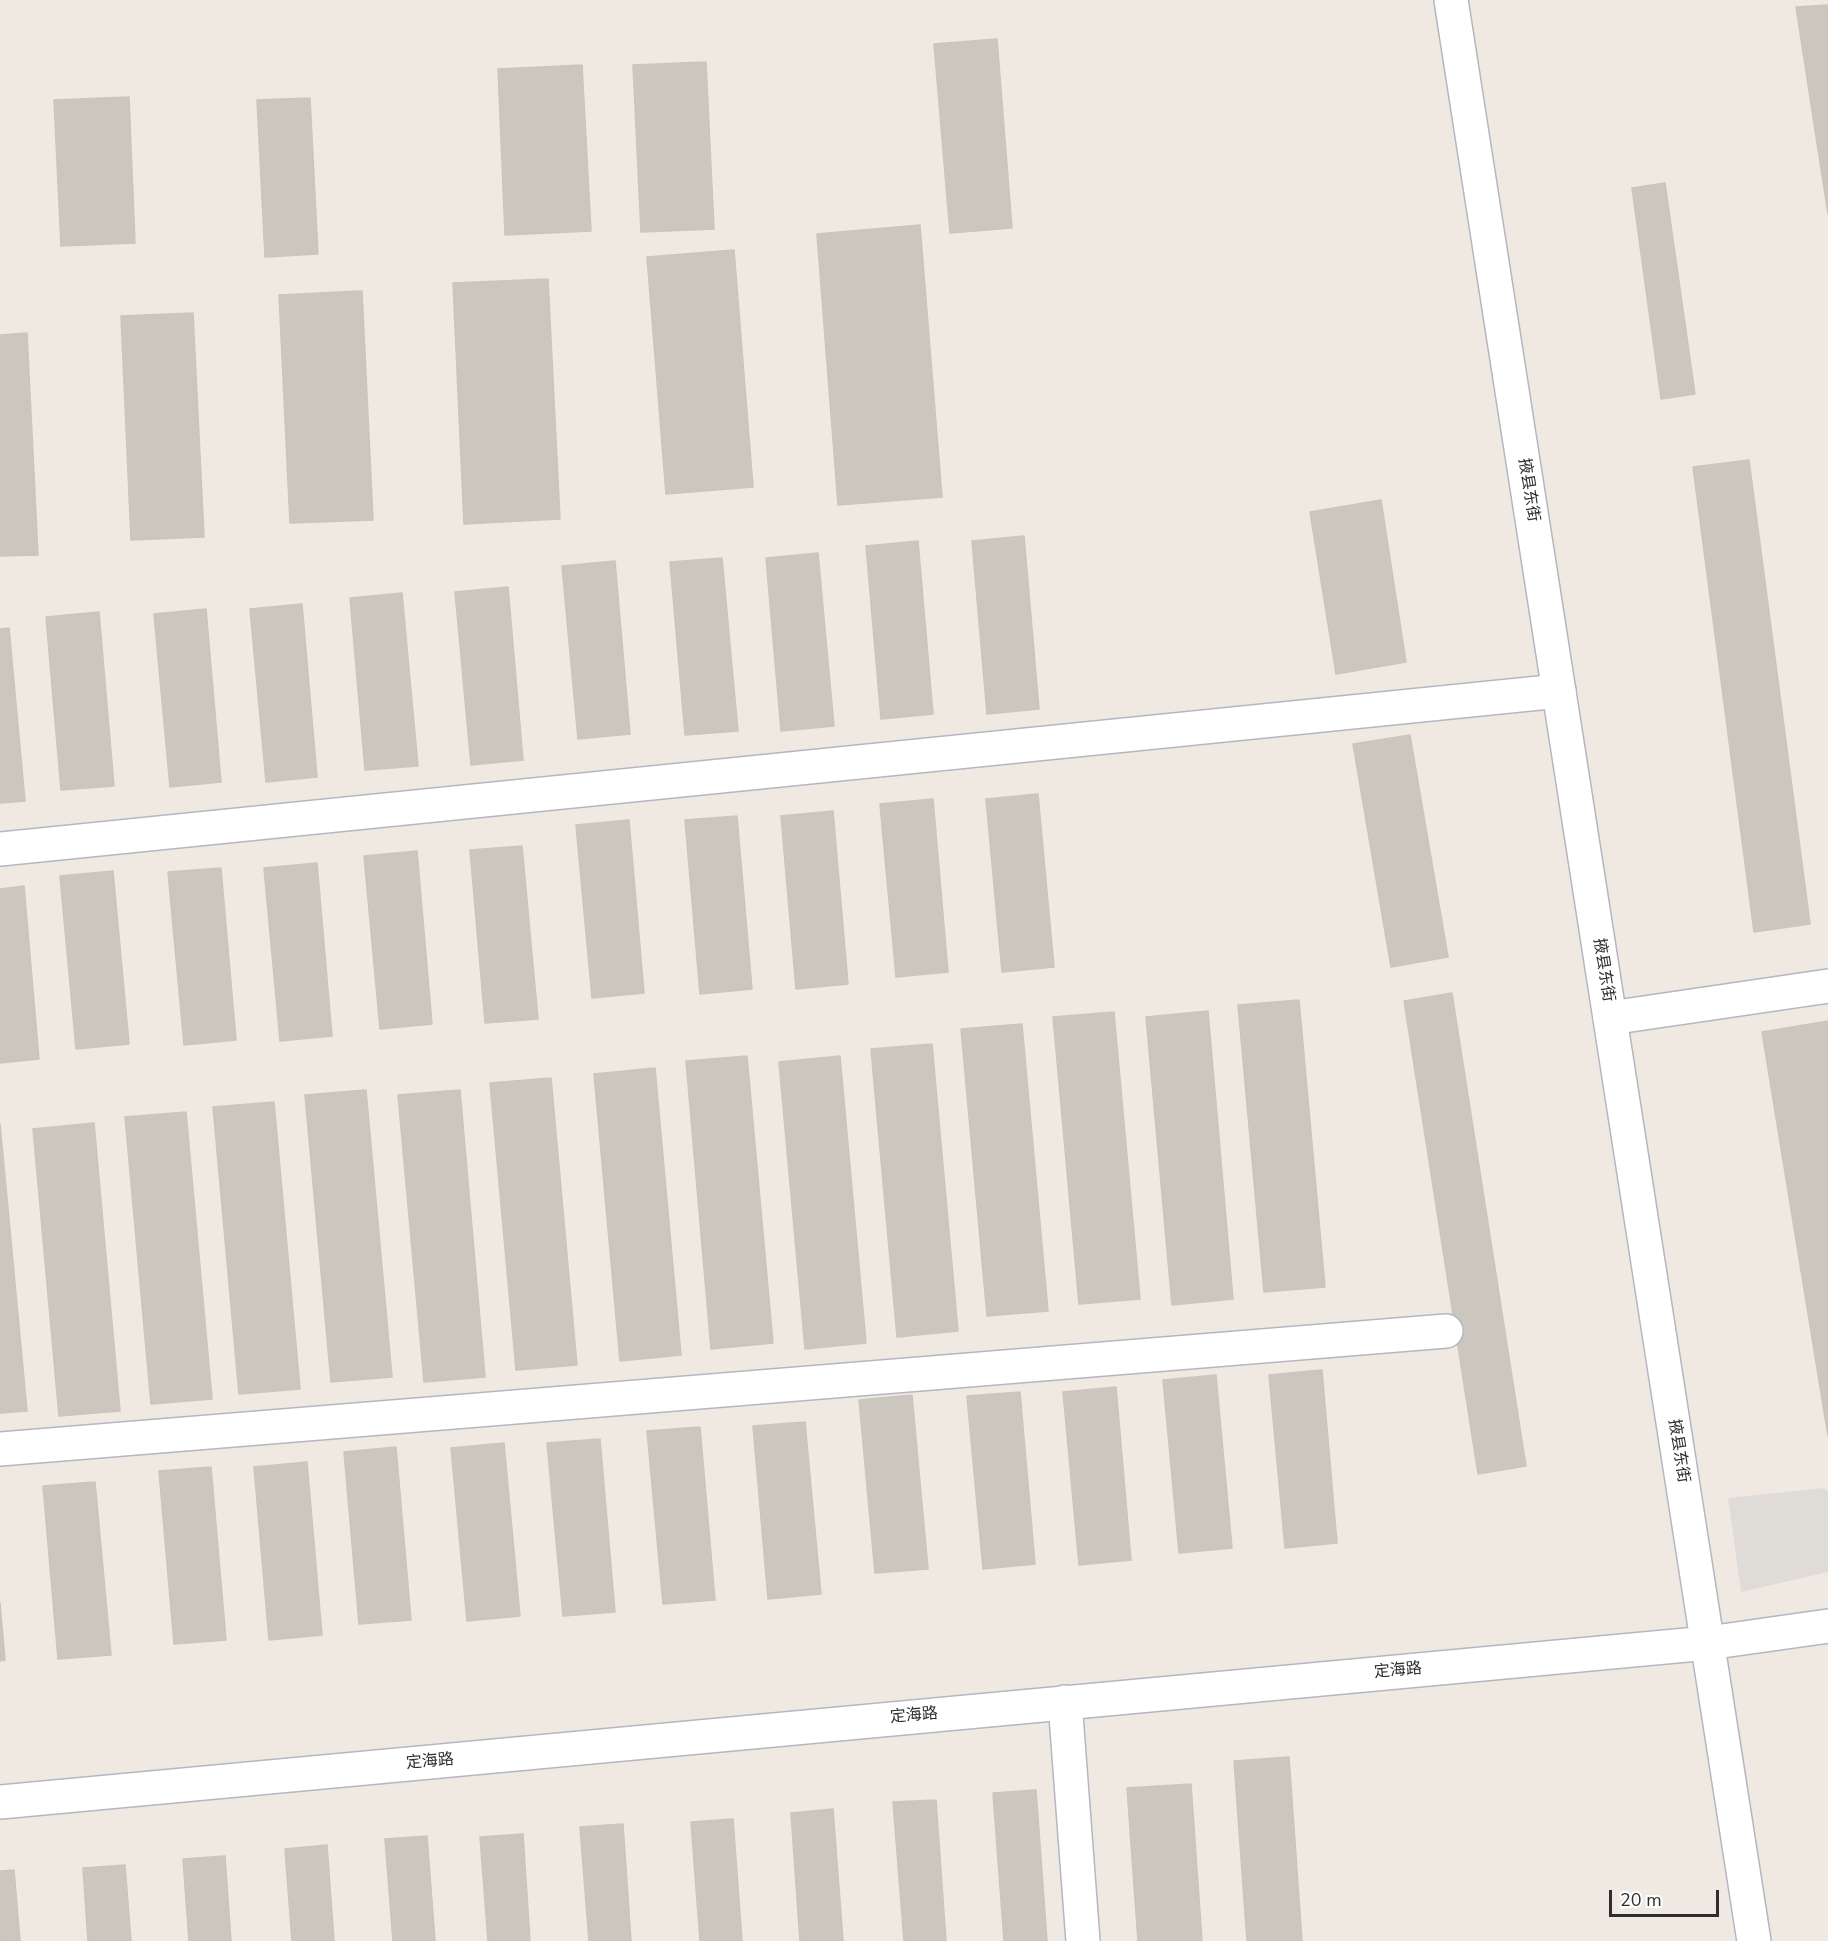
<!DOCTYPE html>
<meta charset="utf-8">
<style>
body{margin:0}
#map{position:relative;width:1828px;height:1941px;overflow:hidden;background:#efe9e1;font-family:"Nunito Sans",sans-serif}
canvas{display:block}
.scale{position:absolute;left:1609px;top:1890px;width:110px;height:27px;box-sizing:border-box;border:3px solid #2e2e2e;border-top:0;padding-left:8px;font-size:18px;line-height:21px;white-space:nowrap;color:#2e2e2e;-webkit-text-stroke:4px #fff;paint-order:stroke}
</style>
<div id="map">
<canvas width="1828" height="1941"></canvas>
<div class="scale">20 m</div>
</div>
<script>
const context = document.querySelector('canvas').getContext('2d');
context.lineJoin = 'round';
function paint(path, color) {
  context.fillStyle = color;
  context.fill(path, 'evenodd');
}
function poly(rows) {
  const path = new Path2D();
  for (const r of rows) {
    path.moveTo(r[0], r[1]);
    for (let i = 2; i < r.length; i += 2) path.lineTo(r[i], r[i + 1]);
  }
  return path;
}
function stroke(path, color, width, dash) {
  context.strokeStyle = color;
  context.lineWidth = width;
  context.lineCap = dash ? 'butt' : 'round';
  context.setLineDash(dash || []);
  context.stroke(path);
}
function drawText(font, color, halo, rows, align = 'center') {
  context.font = font + ' "Nunito Sans","Noto Sans SC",sans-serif';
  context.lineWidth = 5;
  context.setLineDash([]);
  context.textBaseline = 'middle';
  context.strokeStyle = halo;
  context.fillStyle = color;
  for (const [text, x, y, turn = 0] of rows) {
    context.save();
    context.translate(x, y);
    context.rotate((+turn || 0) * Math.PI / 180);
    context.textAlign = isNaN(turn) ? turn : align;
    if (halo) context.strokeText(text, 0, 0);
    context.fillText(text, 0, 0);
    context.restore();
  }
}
const plaza = poly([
 [1823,1488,1828,1491,1828,1572,1741,1592,1728,1498]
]);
const building = poly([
 [1828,5,1828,214,1796,7,1828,5],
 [997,39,1012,228,950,233,934,44,997,39],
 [706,62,714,229,641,232,633,65,706,62],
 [582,65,591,231,505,235,498,69,582,65],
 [129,97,135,243,61,246,54,100,129,97],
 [310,98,318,254,265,257,257,100,310,98],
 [1665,183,1695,394,1661,399,1632,188,1665,183],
 [920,225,942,497,838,505,817,234,920,225],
 [734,250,753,487,666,494,647,257,734,250],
 [548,279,560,519,464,524,453,283,548,279],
 [362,291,373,520,290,523,279,295,362,291],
 [193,313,204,537,131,540,121,316,193,313],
 [27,333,38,555,0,556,0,335,27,333],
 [1749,460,1810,924,1754,932,1693,467,1749,460],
 [1381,500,1406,662,1336,674,1310,512,1381,500],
 [1024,536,1039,709,987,714,972,541,1024,536],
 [918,541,933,714,881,719,866,546,918,541],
 [818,553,834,726,781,731,766,558,818,553],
 [722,558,738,731,685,735,670,562,722,558],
 [615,561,630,734,578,739,562,566,615,561],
 [508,587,523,760,471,765,455,592,508,587],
 [402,593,418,766,365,770,350,598,402,593],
 [302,604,317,777,266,782,250,609,302,604],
 [206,609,221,782,170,787,154,614,206,609],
 [99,612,114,786,61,790,46,617,99,612],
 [9,628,25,801,0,803,0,629,9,628],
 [1410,735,1448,957,1391,967,1353,744,1410,735],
 [1038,794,1054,967,1002,972,986,799,1038,794],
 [933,799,948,972,896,977,880,804,933,799],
 [833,811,848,984,796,989,781,816,833,811],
 [737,816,752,989,700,994,685,820,737,816],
 [629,820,644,993,592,998,576,825,629,820],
 [522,846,538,1019,485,1023,470,850,522,846],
 [417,851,432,1024,380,1029,364,856,417,851],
 [317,863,332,1036,280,1041,264,868,317,863],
 [221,868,236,1040,184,1045,168,872,221,868],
 [113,871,129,1044,76,1049,60,876,113,871],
 [24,886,39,1059,0,1063,0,889,24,886],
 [1452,993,1526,1466,1478,1474,1404,1001,1452,993],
 [1299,1000,1325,1287,1264,1292,1238,1005,1299,1000],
 [1208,1011,1233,1299,1172,1305,1146,1017,1208,1011],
 [1114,1012,1140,1299,1079,1304,1053,1017,1114,1012],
 [1828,1021,1828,1436,1762,1032,1828,1021],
 [1022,1024,1048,1311,987,1316,961,1029,1022,1024],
 [932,1044,958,1331,897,1337,871,1049,932,1044],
 [747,1056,773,1343,711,1349,686,1061,747,1056],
 [840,1056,866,1343,805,1349,779,1062,840,1056],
 [655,1068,681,1355,620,1361,594,1074,655,1068],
 [551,1078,577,1365,516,1370,490,1083,551,1078],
 [366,1090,392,1377,331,1382,305,1095,366,1090],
 [460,1090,485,1377,424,1382,398,1095,460,1090],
 [274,1102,300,1389,239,1394,213,1107,274,1102],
 [186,1112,212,1399,151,1404,125,1117,186,1112],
 [94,1123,120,1411,59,1416,33,1129,94,1123],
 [0,1124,27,1411,0,1413,0,1124],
 [1322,1370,1337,1543,1285,1548,1269,1375,1322,1370],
 [1216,1375,1232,1548,1179,1553,1163,1380,1216,1375],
 [1116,1387,1131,1560,1079,1565,1063,1392,1116,1387],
 [1020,1392,1035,1564,983,1569,967,1396,1020,1392],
 [912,1395,928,1569,875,1573,859,1400,912,1395],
 [805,1422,821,1594,768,1599,753,1426,805,1422],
 [700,1427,715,1600,663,1604,647,1431,700,1427],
 [600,1439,615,1612,563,1616,547,1443,600,1439],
 [504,1443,520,1616,467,1621,451,1448,504,1443],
 [396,1447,411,1620,359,1624,344,1452,396,1447],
 [307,1462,322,1635,269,1640,254,1467,307,1462],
 [211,1467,226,1640,174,1644,159,1471,211,1467],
 [95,1482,111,1655,58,1659,43,1486,95,1482],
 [0,1603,5,1660,0,1661,0,1603],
 [1289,1757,1302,1941,1247,1941,1234,1761,1289,1757],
 [1191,1784,1202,1941,1138,1941,1127,1788,1191,1784],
 [1036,1790,1047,1941,1004,1941,993,1793,1036,1790],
 [936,1800,946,1941,904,1941,893,1802,936,1800],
 [833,1809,843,1941,800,1941,791,1813,833,1809],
 [733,1819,742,1941,700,1941,691,1822,733,1819],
 [623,1824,631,1941,589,1941,580,1827,623,1824],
 [523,1834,530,1941,488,1941,480,1837,523,1834],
 [427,1836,435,1941,393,1941,385,1839,427,1836],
 [327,1845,334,1941,292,1941,285,1849,327,1845],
 [225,1856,231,1941,189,1941,183,1859,225,1856],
 [125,1865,131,1941,88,1941,83,1868,125,1865],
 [14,1870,20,1941,0,1941,0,1871,14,1870]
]);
const minor = poly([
 [0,849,1559,691],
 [1610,1018,1828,986],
 [0,1449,1446,1331],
 [1065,1702,1083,1941]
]);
const tertiary = poly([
 [0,1802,1708,1643,1828,1626]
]);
const secondary = poly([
 [1451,0,1754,1941]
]);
const streetNames = [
 ["掖县东街",1528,490,81],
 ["掖县东街",1603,970,81],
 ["掖县东街",1678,1451,81],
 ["定海路",1398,1671,-5],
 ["定海路",914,1716,-5],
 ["定海路",430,1762,-5]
];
paint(plaza, '#dfdcd8');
paint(building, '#cbc7bf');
stroke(building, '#cbc5ba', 1.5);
stroke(minor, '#b4b7c1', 36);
stroke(tertiary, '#b4b7c1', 36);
stroke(secondary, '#b4b7c1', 36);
stroke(minor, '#fff', 33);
stroke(tertiary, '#fff', 33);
stroke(secondary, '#fff', 33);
drawText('16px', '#2e2e2e', '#fff', streetNames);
</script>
